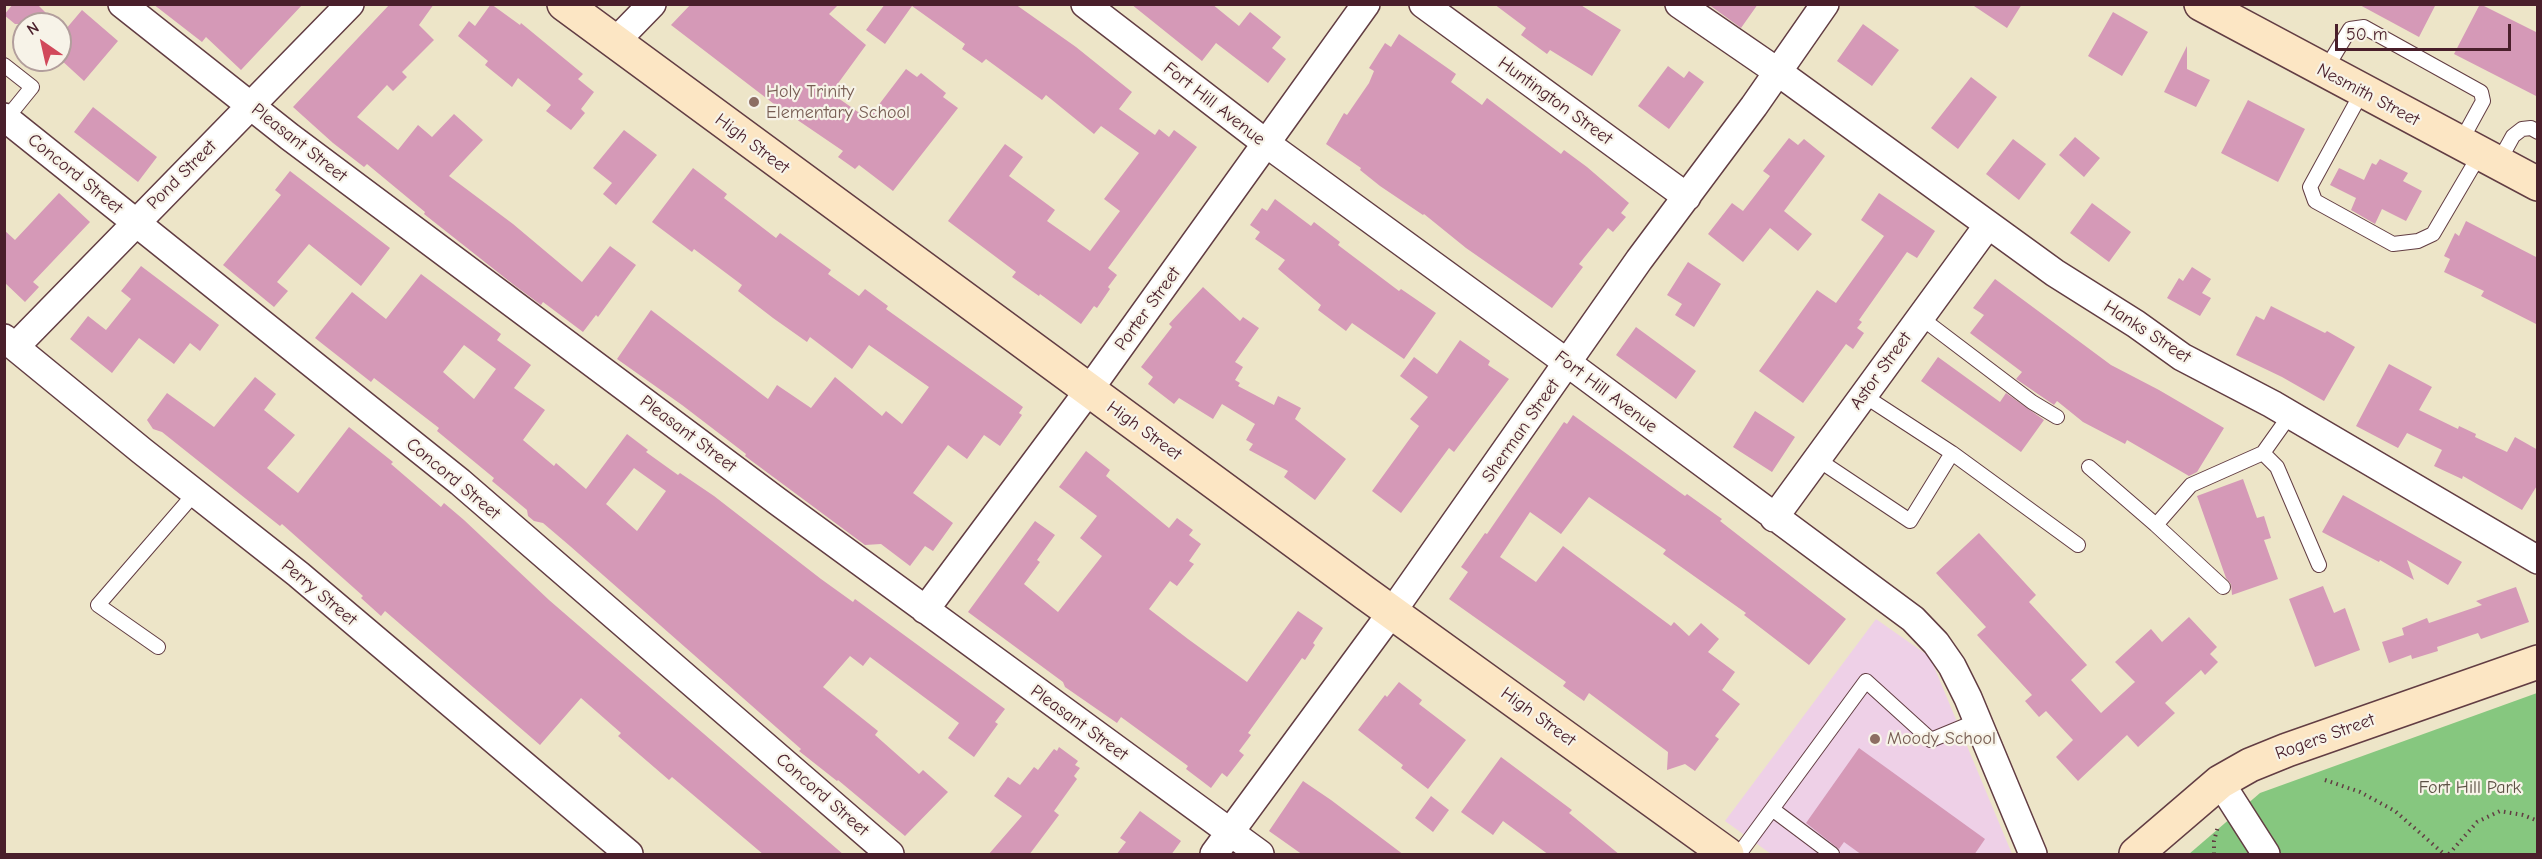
<!DOCTYPE html>
<style>
body{margin:0}
#map{position:relative;width:2542px;height:859px;overflow:hidden;background:#ede5c8;font-family:"Comic Neue",sans-serif}
canvas{display:block}
.frame{position:absolute;inset:0;border:6px solid #4a1f2b;pointer-events:none}
.north{position:absolute;left:12px;top:12px;width:60px;height:60px;box-sizing:border-box;background:#f7f3e8;border:2px solid #b29e9c;border-radius:50%;rotate:326deg;font-size:16px;font-weight:700;line-height:24px;text-align:center;color:#4a1f2b}
.north::after{content:'';display:block;margin:auto;width:21px;height:27px;background:#d1495b;clip-path:polygon(50% 0,100% 100%,50% 72%,0 100%)}
.scale{position:absolute;left:2335px;top:24px;width:176px;height:27px;box-sizing:border-box;border:3px solid #4a1f2b;border-top:0;padding-left:8px;font-size:18px;line-height:21px;white-space:nowrap;color:#4a1f2b;-webkit-text-stroke:4px #f7f3e8;paint-order:stroke}
</style>
<div id="map">
<canvas width="2542" height="859"></canvas>
<div class="frame"></div>
<div class="north">N</div>
<div class="scale">50 m</div>
</div>
<script>
const context = document.querySelector('canvas').getContext('2d');
context.lineJoin = 'round';
function paint(path, color) {
  context.fillStyle = color;
  context.fill(path, 'evenodd');
}
function poly(rows) {
  const path = new Path2D();
  for (const r of rows) {
    path.moveTo(r[0], r[1]);
    for (let i = 2; i < r.length; i += 2) path.lineTo(r[i], r[i + 1]);
  }
  return path;
}
function stroke(path, color, width, dash) {
  context.strokeStyle = color;
  context.lineWidth = width;
  context.lineCap = dash ? 'butt' : 'round';
  context.setLineDash(dash || []);
  context.stroke(path);
}
function drawText(font, color, halo, rows, align = 'center') {
  context.font = font + ' "Comic Neue",sans-serif';
  context.lineWidth = 4.5;
  context.setLineDash([]);
  context.textBaseline = 'middle';
  context.strokeStyle = halo;
  context.fillStyle = color;
  for (const [text, x, y, turn = 0] of rows) {
    context.save();
    context.translate(x, y);
    context.rotate((+turn || 0) * Math.PI / 180);
    context.textAlign = isNaN(turn) ? turn : align;
    if (halo) context.strokeText(text, 0, 0);
    context.fillText(text, 0, 0);
    context.restore();
  }
}
const built = poly([
 [1876,619,1930,657,2012,854,1771,854,1725,821]
]);
const green = poly([
 [2537,693,2537,854,2189,854,2260,793]
]);
const building = poly([
 [13,4,37,4,57,24,15,24,4,15],
 [153,4,303,4,241,70,206,37,202,42],
 [390,4,434,4,419,25,434,40,402,72,407,77,393,91,387,85,357,117,398,150,418,125,432,137,454,114,483,140,449,176,513,224,582,282,610,246,636,265,598,317,596,315,583,332,543,302,541,305,514,285,424,214,425,212,367,164,364,167,333,143,293,107],
 [491,4,520,25,521,23,583,74,578,79,594,92,581,109,585,113,571,130,546,111,551,105,518,78,512,87,485,65,488,61,458,36,469,21,475,26],
 [691,4,839,4,829,14,866,45,831,93,868,119,906,69,917,77,921,73,946,93,943,97,958,108,893,191,859,165,855,169,838,157,843,151,774,104,671,25],
 [885,4,1015,4,1076,47,1132,92,1119,109,1155,135,1159,129,1169,137,1174,130,1197,147,1108,268,1117,275,1108,287,1110,289,1097,308,1094,306,1081,324,1040,294,1039,296,1012,277,1016,272,948,221,1005,144,1023,157,1009,176,1055,210,1047,221,1090,251,1120,211,1104,199,1139,153,1101,126,1094,134,1046,95,1042,100,986,59,982,63,962,49,965,44,912,6,885,44,866,30],
 [1131,4,1212,4,1239,26,1250,12,1281,37,1272,48,1286,59,1268,83,1216,43,1202,61],
 [1494,4,1579,4,1621,30,1592,76,1550,50,1547,54,1521,35,1526,28],
 [1708,4,1758,4,1741,28],
 [1971,4,2022,4,2007,28],
 [2358,4,2436,4,2419,37],
 [2480,4,2538,33,2538,97,2454,54],
 [82,10,118,41,84,81,60,59,60,36],
 [2113,12,2148,32,2122,76,2088,56],
 [1863,24,1899,50,1872,86,1837,61],
 [1399,34,1456,74,1451,82,1482,105,1487,98,1561,154,1564,150,1587,167,1629,203,1621,213,1626,217,1613,232,1608,228,1579,264,1583,267,1552,308,1466,248,1424,214,1423,215,1380,186,1360,170,1361,168,1326,144,1344,113,1347,115,1369,83,1374,71,1369,68,1385,43,1391,47],
 [2187,46,2187,69,2210,80,2196,107,2164,92],
 [1668,66,1684,78,1689,71,1704,82,1669,129,1638,106],
 [1971,77,1997,97,1958,149,1931,128],
 [2248,100,2305,129,2278,182,2221,153],
 [93,107,157,157,138,182,74,132],
 [624,130,657,155,616,205,603,194,612,183,593,168],
 [2075,137,2100,158,2084,177,2059,155],
 [1789,138,1798,145,1804,139,1825,156,1784,211,1812,234,1798,251,1770,228,1743,262,1708,234,1732,203,1743,211,1770,176,1763,171],
 [2013,139,2046,164,2019,200,1986,174],
 [2380,159,2408,173,2403,181,2422,191,2406,221,2382,209,2375,224,2351,210,2356,198,2330,185,2339,168,2364,180,2372,163,2376,165],
 [693,168,727,194,724,198,776,238,780,233,831,270,828,274,859,296,865,289,888,306,886,309,1023,407,1019,413,1022,415,1000,446,984,435,967,459,948,445,913,493,953,523,933,551,925,546,910,566,881,544,865,545,745,456,746,454,682,405,617,359,651,310,768,399,777,385,811,408,835,377,882,416,886,411,902,424,929,387,869,345,852,369,810,337,807,342,773,318,738,291,742,285,694,249,692,252,652,222],
 [290,171,390,248,361,286,309,244,277,282,288,291,274,307,223,265,281,195,275,190],
 [59,193,90,222,33,282,39,287,25,302,4,282,4,230,15,240],
 [1879,193,1935,231,1917,258,1907,252,1859,320,1862,322,1857,328,1864,333,1853,349,1846,344,1803,403,1759,371,1817,290,1836,303,1884,236,1861,220],
 [1275,199,1311,226,1314,222,1340,242,1338,245,1399,291,1401,289,1436,313,1404,359,1352,323,1346,331,1318,310,1321,305,1278,269,1285,260,1255,239,1260,232,1250,225,1262,208,1267,211],
 [2092,203,2131,232,2109,262,2070,233],
 [2466,221,2538,258,2538,325,2481,296,2484,291,2444,272,2450,259,2444,256,2455,233,2459,236],
 [1688,262,1721,284,1694,327,1675,315,1682,304,1667,295],
 [141,266,219,325,200,351,190,343,174,364,139,338,112,373,70,339,88,316,106,330,131,299,121,291],
 [2192,267,2211,279,2202,293,2211,298,2200,316,2167,298,2179,278,2183,281],
 [421,274,501,334,497,340,531,365,514,388,545,410,523,440,554,466,556,463,586,489,627,434,648,450,646,452,678,475,680,473,714,496,821,579,853,602,855,599,1005,709,995,722,998,724,974,757,948,738,959,723,870,657,863,666,850,656,823,687,878,731,875,735,919,774,923,770,948,792,905,836,838,780,837,781,799,751,801,749,570,546,543,523,534,521,528,516,527,510,492,481,494,478,437,431,439,428,374,378,371,382,315,338,352,292,386,319],
 [464,345,496,369,474,399,443,372],
 [634,468,666,491,637,531,606,504],
 [1995,279,2111,365,2159,390,2224,428,2197,472,2189,476,2127,440,2125,444,2083,422,2057,401,2054,405,2016,379,2022,372,1970,333,1984,315,1973,308],
 [1203,287,1240,321,1243,317,1259,328,1235,362,1243,367,1235,380,1240,383,1238,386,1274,405,1278,396,1301,408,1295,419,1346,459,1315,500,1284,477,1288,471,1249,450,1253,444,1246,440,1255,424,1222,404,1213,419,1179,398,1174,404,1148,384,1153,377,1141,367,1172,327,1169,324],
 [2271,306,2325,333,2327,331,2355,347,2324,401,2282,377,2236,355,2256,316,2264,320],
 [1636,327,1696,371,1676,399,1616,355],
 [1460,340,1490,361,1488,365,1509,379,1454,452,1449,448,1401,513,1372,491,1419,426,1410,419,1428,397,1400,376,1414,357,1437,374],
 [1938,357,2000,402,2006,393,2044,420,2021,452,1921,381],
 [2389,364,2432,387,2419,410,2458,429,2459,426,2476,434,2475,437,2507,452,2515,437,2538,450,2538,484,2522,510,2463,476,2462,479,2434,466,2442,450,2407,433,2398,448,2356,426],
 [255,377,276,394,264,410,295,435,267,468,298,493,349,427,393,462,391,464,441,507,444,503,464,520,549,600,844,855,764,855,672,777,669,780,633,749,618,736,621,733,581,698,540,745,385,611,381,616,361,598,363,596,282,524,280,526,162,432,153,429,147,420,167,393,214,427],
 [1755,411,1795,437,1772,472,1733,447],
 [1573,415,1685,496,1687,494,1722,519,1720,521,1846,619,1809,665,1744,615,1746,613,1663,554,1666,550,1589,497,1561,534,1530,512,1500,557,1536,582,1563,546,1671,626,1674,622,1689,636,1701,623,1719,639,1708,652,1735,672,1722,690,1740,704,1715,736,1719,739,1695,771,1685,764,1667,770,1668,752,1589,693,1584,701,1563,686,1566,682,1449,599,1468,572,1461,567,1485,533,1487,534,1564,422,1567,424],
 [1086,451,1110,470,1106,476,1169,528,1177,518,1193,530,1189,535,1201,544,1189,561,1194,564,1177,586,1170,581,1149,609,1188,639,1247,682,1298,611,1323,628,1313,643,1315,645,1305,660,1302,658,1248,733,1251,735,1239,751,1244,755,1227,777,1222,773,1211,788,1186,769,1188,766,1121,717,1117,723,1065,687,1063,682,968,612,1035,521,1055,535,1037,560,1040,562,1024,584,1058,612,1102,556,1080,538,1097,516,1059,487],
 [2243,479,2257,518,2264,516,2271,538,2264,540,2278,579,2232,595,2231,584,2226,578,2197,496],
 [2343,495,2462,562,2448,585,2407,560,2414,580,2380,560,2379,562,2322,532],
 [1979,533,2036,595,2029,602,2087,665,2071,680,2101,713,2135,682,2115,662,2151,629,2162,642,2189,617,2217,647,2210,654,2218,662,2205,675,2201,670,2165,703,2175,713,2138,747,2127,735,2078,781,2056,757,2073,740,2046,711,2039,717,2025,701,2032,695,1977,635,1986,627,1936,573],
 [2323,586,2334,613,2345,608,2360,650,2315,667,2289,599],
 [2516,587,2529,622,2481,639,2478,633,2437,647,2438,651,2412,659,2411,655,2389,663,2382,642,2404,635,2402,628,2427,618,2429,623,2482,605,2476,601],
 [1399,682,1422,700,1419,704,1466,740,1428,789,1401,768,1403,765,1358,730,1385,695,1387,697],
 [1059,747,1078,761,1075,765,1080,768,1074,776,1077,779,1054,811,1059,815,1029,855,988,855,1022,816,994,796,1008,777,1020,785,1034,767,1038,770,1054,749,1057,751],
 [1859,748,1985,839,1974,855,1862,855,1844,842,1839,849,1806,823],
 [1501,757,1572,810,1569,813,1620,855,1549,855,1503,821,1493,835,1461,812],
 [1303,781,1331,800,1404,855,1303,855,1269,831],
 [1431,796,1449,810,1433,832,1415,818],
 [1140,811,1181,841,1171,855,1116,855,1126,842,1120,838]
]);
const path = poly([
 [2325,780,2360,792,2395,811,2444,854],
 [2214,854,2214,841,2218,826],
 [2449,854,2477,822,2500,811,2523,815,2538,821]
]);
const lane = poly([
 [4,65,32,87,6,119],
 [2324,72,2350,29,2364,27,2481,92,2483,101,2460,143],
 [2362,92,2310,187,2315,201,2393,244,2418,241,2433,234,2480,154],
 [2498,163,2513,136,2522,129,2531,128,2538,132],
 [1920,317,2032,402,2057,417],
 [1863,395,1952,453],
 [2263,453,2277,467,2319,565],
 [1817,459,1910,521,1952,453,2078,545],
 [2089,467,2156,525,2191,485,2263,453,2290,415],
 [2156,525,2223,587],
 [158,647,98,605,195,493],
 [1772,809,1832,854],
 [1739,854,1866,681,1931,740,1977,721]
]);
const street = poly([
 [122,4,290,137,777,501,1260,854],
 [1085,4,1267,144,1569,364,1913,619,1936,643,1952,666,1968,698,2033,854],
 [1423,4,1687,197],
 [1679,4,1778,72,2055,273,2136,324,2182,357,2272,404,2538,560],
 [615,42,652,4],
 [4,117,460,482,890,854],
 [4,338,142,451,298,574,629,854],
 [15,347,350,4],
 [1774,518,1988,225],
 [925,610,1089,390,1366,4],
 [2220,782,2266,854],
 [1214,854,1392,612,1639,260,1754,106,1825,4]
]);
const secondary = poly([
 [564,4,1365,593,1727,854],
 [2201,4,2538,184],
 [2136,854,2220,782,2250,765,2287,750,2538,662]
]);
const markers = [
 [754,102,6,"#8d6e63"],
 [1875,739,6,"#8d6e63"]
];
const educationNames = [
 ["Holy Trinity",766,92],
 ["Elementary School",766,113],
 ["Moody School",1887,739]
];
const streetNames = [
 ["Nesmith Street",2368,95,28],
 ["Huntington Street",1555,101,36],
 ["Fort Hill Avenue",1214,104,38],
 ["Pleasant Street",299,143,38],
 ["High Street",752,144,37],
 ["Concord Street",75,174,39],
 ["Pond Street",182,175,-45],
 ["Porter Street",1148,309,-54],
 ["Hanks Street",2147,332,33],
 ["Astor Street",1881,371,-54],
 ["Fort Hill Avenue",1606,392,37],
 ["High Street",1144,431,36],
 ["Sherman Street",1521,431,-55],
 ["Pleasant Street",688,434,37],
 ["Concord Street",453,479,40],
 ["Perry Street",319,593,40],
 ["High Street",1538,717,36],
 ["Pleasant Street",1079,723,36],
 ["Rogers Street",2325,737,-20],
 ["Concord Street",822,795,41]
];
const parkNames = [
 ["Fort Hill Park",2470,788]
];
paint(built, '#eed0e7');
paint(green, '#86c77f');
paint(building, '#d599b7');
stroke(lane, '#623d43', 16);
stroke(street, '#623d43', 30);
stroke(secondary, '#623d43', 36);
stroke(path, '#623d43', 4, [1.5, 4.5]);
stroke(lane, '#fff', 14);
stroke(street, '#fff', 27);
stroke(secondary, '#fce6c4', 33);
for (const [x, y, r, color] of markers) {
  const dot = new Path2D();
  dot.arc(x, y, r, 0, 2 * Math.PI);
  context.fillStyle = color;
  context.fill(dot);
  stroke(dot, '#f7f3e8', 2);
}
drawText('18px', '#785e54', '#f7f3e8', educationNames, 'left');
drawText('18px', '#4a1f2b', '#f7f3e8', streetNames);
drawText('18px', '#5c5144', '#f7f3e8', parkNames);
</script>
